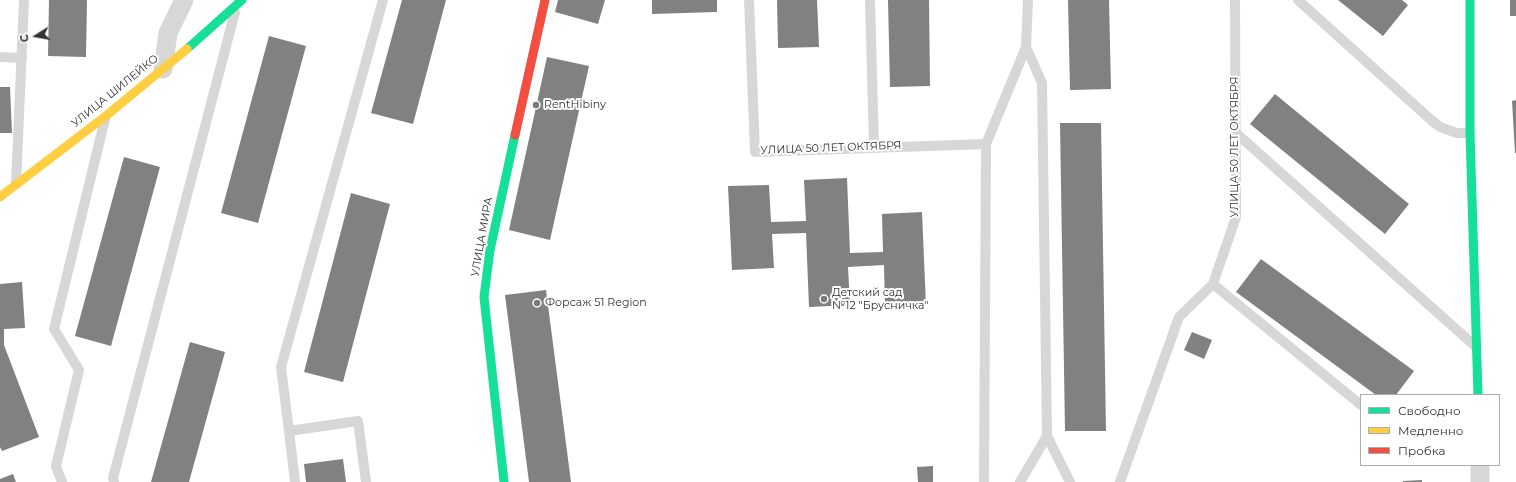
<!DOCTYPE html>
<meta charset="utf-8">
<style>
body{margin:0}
#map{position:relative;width:1516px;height:482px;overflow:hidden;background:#fff;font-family:Montserrat,sans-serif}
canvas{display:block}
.legend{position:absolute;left:1360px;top:394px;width:140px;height:72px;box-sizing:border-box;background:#fff;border:1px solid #adadad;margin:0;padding:5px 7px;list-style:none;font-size:12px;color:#333}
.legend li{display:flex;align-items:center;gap:8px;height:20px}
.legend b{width:20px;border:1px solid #adadad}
.north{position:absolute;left:16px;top:16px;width:40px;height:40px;-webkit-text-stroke:3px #fff;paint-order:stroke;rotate:259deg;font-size:11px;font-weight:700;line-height:16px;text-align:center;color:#333}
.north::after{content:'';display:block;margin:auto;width:14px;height:18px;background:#333;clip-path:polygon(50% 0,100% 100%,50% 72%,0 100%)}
</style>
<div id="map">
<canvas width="1516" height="482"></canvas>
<ul class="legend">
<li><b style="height:5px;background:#16e098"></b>Свободно</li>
<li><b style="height:5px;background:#ffcf43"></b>Медленно</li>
<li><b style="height:5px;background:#f24e42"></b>Пробка</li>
</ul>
<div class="north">С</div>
</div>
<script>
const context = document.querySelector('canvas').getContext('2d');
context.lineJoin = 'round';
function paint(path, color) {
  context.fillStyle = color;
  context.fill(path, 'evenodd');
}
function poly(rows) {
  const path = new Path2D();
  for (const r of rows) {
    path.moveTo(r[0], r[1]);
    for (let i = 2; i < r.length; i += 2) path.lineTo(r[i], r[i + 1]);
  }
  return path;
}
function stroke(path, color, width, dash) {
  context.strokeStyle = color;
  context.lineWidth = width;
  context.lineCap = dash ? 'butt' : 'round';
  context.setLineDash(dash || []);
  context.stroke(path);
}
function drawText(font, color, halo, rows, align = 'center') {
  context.font = font + ' Montserrat,sans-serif';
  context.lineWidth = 4;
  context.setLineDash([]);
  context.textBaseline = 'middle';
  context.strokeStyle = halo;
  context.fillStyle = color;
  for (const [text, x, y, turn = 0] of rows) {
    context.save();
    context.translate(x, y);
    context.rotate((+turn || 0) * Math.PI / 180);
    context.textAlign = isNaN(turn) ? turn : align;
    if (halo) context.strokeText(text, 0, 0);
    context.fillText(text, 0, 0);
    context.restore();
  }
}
const building = poly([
 [49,0,87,0,86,57,48,56],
 [402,0,446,0,413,124,371,113],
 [558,0,605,0,598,24,555,12],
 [652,0,717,0,717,12,652,14],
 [777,0,817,0,819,47,778,48],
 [888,0,929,0,930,86,890,87],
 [1068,0,1109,0,1111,89,1070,90],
 [1338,0,1402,0,1408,5,1383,36],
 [1510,0,1516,0,1516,16,1510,16],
 [269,36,306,46,258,223,221,213],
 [547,57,589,66,550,240,509,230],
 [0,87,10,87,12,133,0,133],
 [1275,94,1409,204,1385,234,1250,124],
 [1516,100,1516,153,1515,153,1512,101],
 [1060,123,1101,123,1106,431,1065,431],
 [124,157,160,167,111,346,75,336],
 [847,178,850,253,883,252,882,214,922,212,926,306,885,308,884,265,848,267,850,305,809,307,806,233,772,234,774,268,732,270,728,186,769,185,771,222,806,221,804,180],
 [351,193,390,204,343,382,304,372],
 [1261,259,1414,371,1396,395,1376,395,1236,292],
 [22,282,25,328,4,329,4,345,39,437,2,451,0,447,0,284],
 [546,290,571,482,529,482,505,295],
 [1192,332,1212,340,1204,359,1184,350],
 [190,342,225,352,189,482,151,482],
 [343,459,346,482,306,482,304,464],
 [933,466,933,482,918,482,917,467],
 [13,474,16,482,0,482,0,479],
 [1422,480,1422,482,1403,482,1403,481]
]);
const lane = poly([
 [749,0,755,152,986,144],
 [870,0,874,147],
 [1298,0,1430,119,1440,127,1457,133,1470,133],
 [1026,47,1042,83,1047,436,1070,482],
 [0,57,22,58],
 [1236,133,1475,346],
 [16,184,24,0],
 [1213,284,1361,405],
 [289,431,281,367,383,0],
 [62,482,56,466,79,370,54,329,105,119],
 [114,482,113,478,235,12],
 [295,482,289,431,358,421,366,482],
 [984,482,986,144,1026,47,1028,0],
 [1020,482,1047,436],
 [1120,482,1179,317,1213,284,1236,217,1235,0]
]);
const street = poly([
 [163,69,168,33,184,0],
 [1480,465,1480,482]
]);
const fast = poly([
 [1470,0,1470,133,1478,395],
 [187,49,242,0],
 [504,482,484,297,490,250,515,135]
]);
const slow = poly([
 [0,197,107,115,187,49]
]);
const jam = poly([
 [515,135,545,0]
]);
const markers = [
 [536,105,4,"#7a7a7a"],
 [824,299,4,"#7a7a7a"],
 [537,303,4,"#7a7a7a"]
];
const streetNames = [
 ["УЛИЦА ШИЛЕЙКО",115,91,-39],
 ["УЛИЦА 50 ЛЕТ ОКТЯБРЯ",1235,147,-90],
 ["УЛИЦА 50 ЛЕТ ОКТЯБРЯ",831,148,-2],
 ["УЛИЦА МИРА",482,237,-80]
];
const poiNames = [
 ["RentHibiny",544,105],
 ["Детский сад",832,293],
 ["№12 \"Брусничка\"",832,306],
 ["Форсаж 51 Region",545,303]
];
paint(building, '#818181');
stroke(lane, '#d7d7d7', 10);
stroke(street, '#d7d7d7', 19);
stroke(fast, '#16e098', 9);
stroke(slow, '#ffcf43', 9);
stroke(jam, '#f24e42', 9);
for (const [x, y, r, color] of markers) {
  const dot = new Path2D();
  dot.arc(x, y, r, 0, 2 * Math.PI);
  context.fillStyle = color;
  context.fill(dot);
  stroke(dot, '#fff', 1.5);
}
drawText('11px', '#333', '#fff', streetNames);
drawText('11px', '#333', '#fff', poiNames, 'left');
</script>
